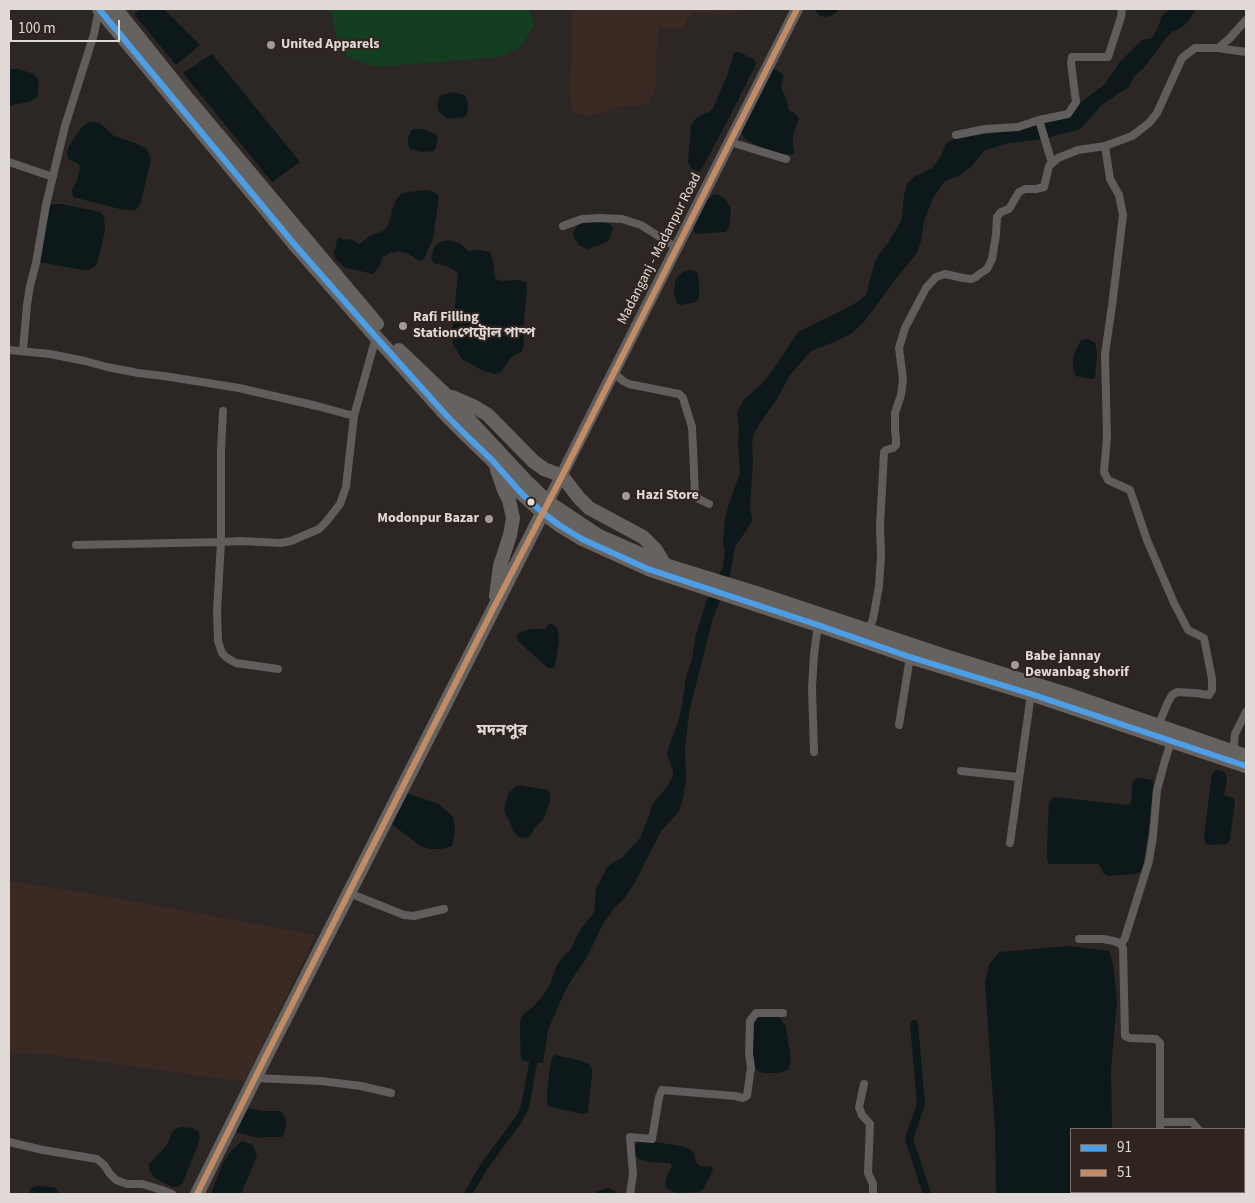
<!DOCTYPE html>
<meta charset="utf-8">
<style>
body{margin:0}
#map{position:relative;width:1255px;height:1203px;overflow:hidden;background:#2c2624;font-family:"Source Sans 3",sans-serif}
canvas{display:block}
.frame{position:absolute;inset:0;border:10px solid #e1d9d5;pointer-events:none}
.legend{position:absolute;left:1070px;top:1128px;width:175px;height:65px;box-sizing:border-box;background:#302420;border:1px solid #776c68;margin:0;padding:6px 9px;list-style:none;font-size:15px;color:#e1d9d5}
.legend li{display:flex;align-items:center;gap:10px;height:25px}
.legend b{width:25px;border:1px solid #776c68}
.scale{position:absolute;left:10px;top:20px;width:110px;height:22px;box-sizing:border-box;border:2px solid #e1d9d5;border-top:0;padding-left:6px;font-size:15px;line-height:18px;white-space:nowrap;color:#e1d9d5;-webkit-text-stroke:4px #302420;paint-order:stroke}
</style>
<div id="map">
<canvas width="1255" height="1203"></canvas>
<div class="frame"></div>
<ul class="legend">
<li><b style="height:6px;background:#4d9ee5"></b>91</li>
<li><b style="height:6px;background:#c18c65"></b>51</li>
</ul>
<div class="scale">100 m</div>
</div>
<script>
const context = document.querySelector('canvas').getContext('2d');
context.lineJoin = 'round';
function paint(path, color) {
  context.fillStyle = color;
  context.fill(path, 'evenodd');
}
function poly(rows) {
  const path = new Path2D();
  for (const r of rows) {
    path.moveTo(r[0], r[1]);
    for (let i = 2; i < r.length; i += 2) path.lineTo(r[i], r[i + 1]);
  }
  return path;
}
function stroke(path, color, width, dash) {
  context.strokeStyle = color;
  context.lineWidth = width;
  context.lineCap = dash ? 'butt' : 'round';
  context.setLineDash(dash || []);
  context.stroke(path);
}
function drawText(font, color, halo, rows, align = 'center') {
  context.font = font + ' "Source Sans 3","Noto Sans Bengali",sans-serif';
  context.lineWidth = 4;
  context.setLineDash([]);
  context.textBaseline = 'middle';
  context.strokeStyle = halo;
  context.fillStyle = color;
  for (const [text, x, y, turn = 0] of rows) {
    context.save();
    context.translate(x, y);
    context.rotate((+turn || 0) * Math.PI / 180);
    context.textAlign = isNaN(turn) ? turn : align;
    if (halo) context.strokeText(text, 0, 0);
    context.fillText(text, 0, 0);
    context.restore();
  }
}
const built = poly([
 [571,9,741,9,736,13,725,15,692,12,682,29,659,28,657,35,656,85,649,104,618,107,592,116,579,114,573,111,569,89,572,59],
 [9,881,88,893,316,935,245,1082,45,1054,9,1053]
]);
const green = poly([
 [329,9,530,9,534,25,521,47,499,57,375,67,348,57,338,42,331,13]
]);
const water = poly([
 [141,9,164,9,200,45,176,65,134,14],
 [814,9,840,9,836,13,827,17,820,16],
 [1170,9,1196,9,1189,20,1182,27,1173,31,1166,38,1143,69,1134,76,1129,87,1101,105,1096,112,1079,130,1060,134,1045,139,1009,143,985,150,971,167,962,174,944,182,933,198,925,218,923,227,921,241,917,253,898,276,864,322,852,333,834,342,811,351,789,376,777,399,760,423,753,436,752,444,753,462,750,507,752,521,746,531,735,546,730,575,713,618,694,692,689,713,685,748,686,778,683,798,679,811,661,831,634,884,623,900,615,907,603,924,586,959,572,979,564,993,548,1030,543,1063,523,1061,521,1058,520,1037,520,1024,521,1018,525,1013,532,1008,543,996,551,982,555,970,560,960,571,949,580,930,594,913,596,889,606,869,608,866,623,857,640,838,650,813,652,805,666,788,673,776,673,771,667,755,669,746,678,723,682,705,686,677,692,660,696,634,707,600,723,567,725,551,723,545,725,519,729,504,740,473,738,442,739,429,737,413,744,399,761,385,775,367,798,332,839,312,854,304,865,296,868,289,869,283,875,262,878,256,889,242,902,219,904,195,907,184,914,177,932,168,941,156,946,144,952,140,961,137,1022,130,1045,122,1077,105,1104,85,1119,63,1142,40,1152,38,1157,30,1162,16],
 [738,52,742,53,748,57,754,59,756,64,728,120,702,168,699,171,697,171,692,169,688,162,691,126,696,118,710,111,713,108,727,76,734,53],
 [212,54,300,162,272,182,183,73],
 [10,69,18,69,34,74,39,82,37,97,31,101,9,106,9,70],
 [774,69,783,74,783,77,781,87,788,104,788,108,789,111,793,112,798,117,799,120,793,134,793,147,795,151,793,154,785,155,770,151,754,144,745,139,742,134,741,130,771,70],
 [451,92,465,95,468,104,467,115,464,117,447,119,439,112,437,103,440,96],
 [89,122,100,123,114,136,132,142,147,149,151,160,140,205,135,210,124,210,73,197,72,190,77,181,80,168,79,164,68,159,67,154,69,146,82,127],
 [414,129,423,129,437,135,438,138,435,149,433,151,423,152,410,149,408,144,408,139,411,130],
 [428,190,436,193,439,197,433,238,424,259,419,261,409,254,399,251,390,253,383,257,380,265,373,274,352,269,345,268,335,258,334,254,337,240,339,237,343,240,351,239,359,244,370,236,383,231,386,228,391,218,392,209,396,200,401,194,408,192],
 [717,194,725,199,731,208,729,228,726,232,722,232,697,234,694,232,694,227,707,200,713,195],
 [55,204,61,204,100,212,104,217,105,231,97,263,94,267,87,270,82,270,40,262,39,260,48,210,51,205],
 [586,221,600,221,611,225,613,229,608,241,605,243,588,249,579,245,574,238,573,233,579,223],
 [448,240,461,244,468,251,480,250,490,252,493,261,495,279,502,281,518,280,526,282,527,289,523,331,524,345,521,352,511,357,501,372,495,374,484,371,462,359,453,344,452,337,458,273,447,266,434,263,431,258,434,248,440,242],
 [687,270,695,271,698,274,699,286,699,297,696,302,692,303,681,305,677,303,675,298,674,290,676,279,680,274],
 [1089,339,1095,343,1097,354,1095,378,1090,379,1076,376,1073,370,1073,357,1081,340],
 [549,624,553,624,558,629,559,641,555,666,553,668,548,668,518,641,517,637,519,633,531,629,545,629],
 [1216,770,1223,771,1226,775,1227,780,1224,795,1235,799,1235,801,1230,840,1227,844,1208,845,1205,842,1204,837,1212,774],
 [1142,778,1153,780,1153,785,1150,821,1143,866,1140,872,1134,874,1108,876,1103,873,1101,867,1098,864,1051,864,1048,863,1047,858,1047,846,1049,802,1054,797,1128,805,1131,803,1133,780,1136,779],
 [517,785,548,790,550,794,550,801,543,820,535,827,531,835,526,838,519,837,514,832,504,810,508,794],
 [409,794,439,804,453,817,455,830,452,846,441,849,430,849,420,846,392,824,391,818,401,795],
 [1070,946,1109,951,1113,964,1117,1000,1111,1070,1112,1129,1071,1129,1071,1192,1126,1192,1126,1194,996,1194,995,1130,985,982,989,965,999,952],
 [759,1016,776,1016,780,1018,786,1027,791,1061,788,1070,777,1073,763,1073,757,1070,754,1066,753,1060,753,1023,755,1018],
 [555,1055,578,1060,589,1064,592,1069,592,1076,588,1112,583,1114,551,1107,547,1105,547,1092,549,1074,552,1058],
 [246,1108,263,1111,280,1111,283,1114,285,1119,286,1126,284,1134,282,1137,265,1137,258,1138,236,1132],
 [181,1127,193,1128,198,1131,200,1136,198,1145,182,1184,177,1187,172,1187,155,1178,149,1170,149,1164,167,1145,173,1131,176,1129],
 [242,1141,253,1145,257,1156,241,1194,211,1194,223,1163,233,1149],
 [640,1141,655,1142,681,1146,689,1149,694,1153,696,1162,699,1165,702,1167,711,1166,713,1169,703,1190,699,1192,676,1193,671,1191,665,1186,666,1178,672,1166,670,1163,648,1162,640,1159,634,1155,633,1147],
 [37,1186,53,1187,56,1188,58,1191,58,1194,30,1194,30,1190,33,1187],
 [609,1188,615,1191,616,1194,595,1194,597,1191]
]);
const canal = poly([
 [914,1024,921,1104,909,1139,927,1194],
 [468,1194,485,1165,519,1119,525,1107,535,1052]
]);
const minor = poly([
 [1218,48,1246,52],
 [1039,120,1052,163],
 [956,135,985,129,1018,127,1039,120,1068,114,1076,102,1071,63,1072,57,1108,57,1121,17,1122,9],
 [730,142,786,159],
 [9,162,53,177],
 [563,226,582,219,600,218,622,219,641,225,677,248],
 [9,350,50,354,85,361,107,367,138,373,164,376,239,388,317,406,354,416,376,337],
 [23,350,27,305,30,286,36,263,46,205,65,126,94,34,99,9],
 [614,373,623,381,629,384,679,394,683,398,692,427,695,494,699,499,709,504],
 [76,545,221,542,221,451,223,411],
 [868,631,873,619,879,586,881,555,880,526,884,452,886,450,893,448,896,445,896,438,895,431,895,413,901,395,903,379,899,348,905,328,926,288,936,277,945,274,963,278,971,279,976,277,978,275,987,269,992,259,996,235,997,217,1001,212,1009,209,1019,192,1025,189,1036,189,1044,187,1049,166,1058,158,1078,150,1105,146],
 [278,669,236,663,227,658,222,653,218,641,217,611,221,542,241,541,281,543,291,541,319,529,326,522,340,504,346,487,354,416],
 [899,725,910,657],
 [1158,726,1168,702,1172,695,1177,692,1195,693,1209,695,1212,690,1212,679,1204,638,1188,630,1174,603,1147,540,1130,490,1108,480,1104,472,1107,437,1105,354,1112,306,1123,215,1119,195,1110,179,1105,146,1132,136,1149,123,1157,113,1182,58,1195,48,1218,48,1229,39,1246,20],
 [814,752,812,688,814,654,818,625],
 [1235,752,1234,743,1235,734,1246,712],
 [961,771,1019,777],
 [1010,843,1031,694],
 [349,893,404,915,414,916,444,909],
 [1079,939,1103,939,1114,941,1121,944,1123,948,1125,1036,1130,1038,1156,1039,1160,1043,1160,1129],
 [1121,944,1125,938,1128,928,1149,861,1153,836,1157,790,1164,764,1171,741],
 [255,1078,321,1081,361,1086,391,1093],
 [864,1084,859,1107,862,1115,870,1124,868,1173,873,1184,873,1194],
 [1160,1122,1192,1122,1198,1129],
 [1244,1138,1246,1138],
 [9,1142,43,1150,97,1159,104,1165,110,1174,116,1180,127,1184,142,1184,162,1190,172,1194],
 [630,1194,633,1174,630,1137,652,1139,659,1097,662,1090,735,1096,743,1098,747,1096,751,1067,749,1054,750,1021,756,1013,783,1013],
 [1143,1194,1143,1192]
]);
const primary = poly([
 [548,502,797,9]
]);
const trunk = poly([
 [99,9,295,245,376,337,447,416,469,438,492,460,522,494,543,513,559,525,582,539,648,569,818,625,910,657,1031,694,1246,766],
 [116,9,188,99,377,324],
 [399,350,446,395,526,481,548,502,599,536,665,565,756,593,948,657,1073,696,1246,756],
 [452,397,475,407,488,415,533,461,544,469,562,476,579,498,589,508,643,537,656,550,665,565],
 [496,596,500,566,510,535,513,518,509,500,504,490,497,470],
 [197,1194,268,1052,546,506]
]);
const bus1 = poly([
 [99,9,295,245,376,337,447,416,469,438,492,460,522,494,543,513,559,525,582,539,648,569,818,625,910,657,1031,694,1246,766]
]);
const bus2 = poly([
 [197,1194,268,1052,494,607,562,476,797,9]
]);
const markers = [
 [271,45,5,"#a29a97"],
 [403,326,5,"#a29a97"],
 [626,496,5,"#a29a97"],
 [531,502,4.5,"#e1d9d5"],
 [489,519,5,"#a29a97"],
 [1015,665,5,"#a29a97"]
];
const poiNames = [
 ["United Apparels",281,45],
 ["Rafi Filling",413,318],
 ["Stationপেট্রোল পাম্প",413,334],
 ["Hazi Store",636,496],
 ["Modonpur Bazar",479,519,"right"],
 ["Babe jannay",1025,657],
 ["Dewanbag shorif",1025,673]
];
const streetNames = [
 ["Madanganj - Madanpur Road",660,249,-63]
];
const quarterNames = [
 ["মদনপুর",502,731]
];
paint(built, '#3b2a24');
paint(green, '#143e21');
paint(water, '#0c1819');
stroke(canal, '#0c1819', 8);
stroke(minor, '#615d5d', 8);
stroke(primary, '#635e5d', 12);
stroke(trunk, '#666260', 14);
stroke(bus1, '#4d9ee5', 6);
stroke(bus2, '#c18c65', 6);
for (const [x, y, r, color] of markers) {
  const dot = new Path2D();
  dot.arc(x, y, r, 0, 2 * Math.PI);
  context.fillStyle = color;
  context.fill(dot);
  stroke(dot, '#302420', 2);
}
drawText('bold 14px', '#e1d9d5', '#302420', poiNames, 'left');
drawText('14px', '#e1d9d5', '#302420', streetNames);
drawText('bold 16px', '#e1d9d5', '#302420', quarterNames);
</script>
